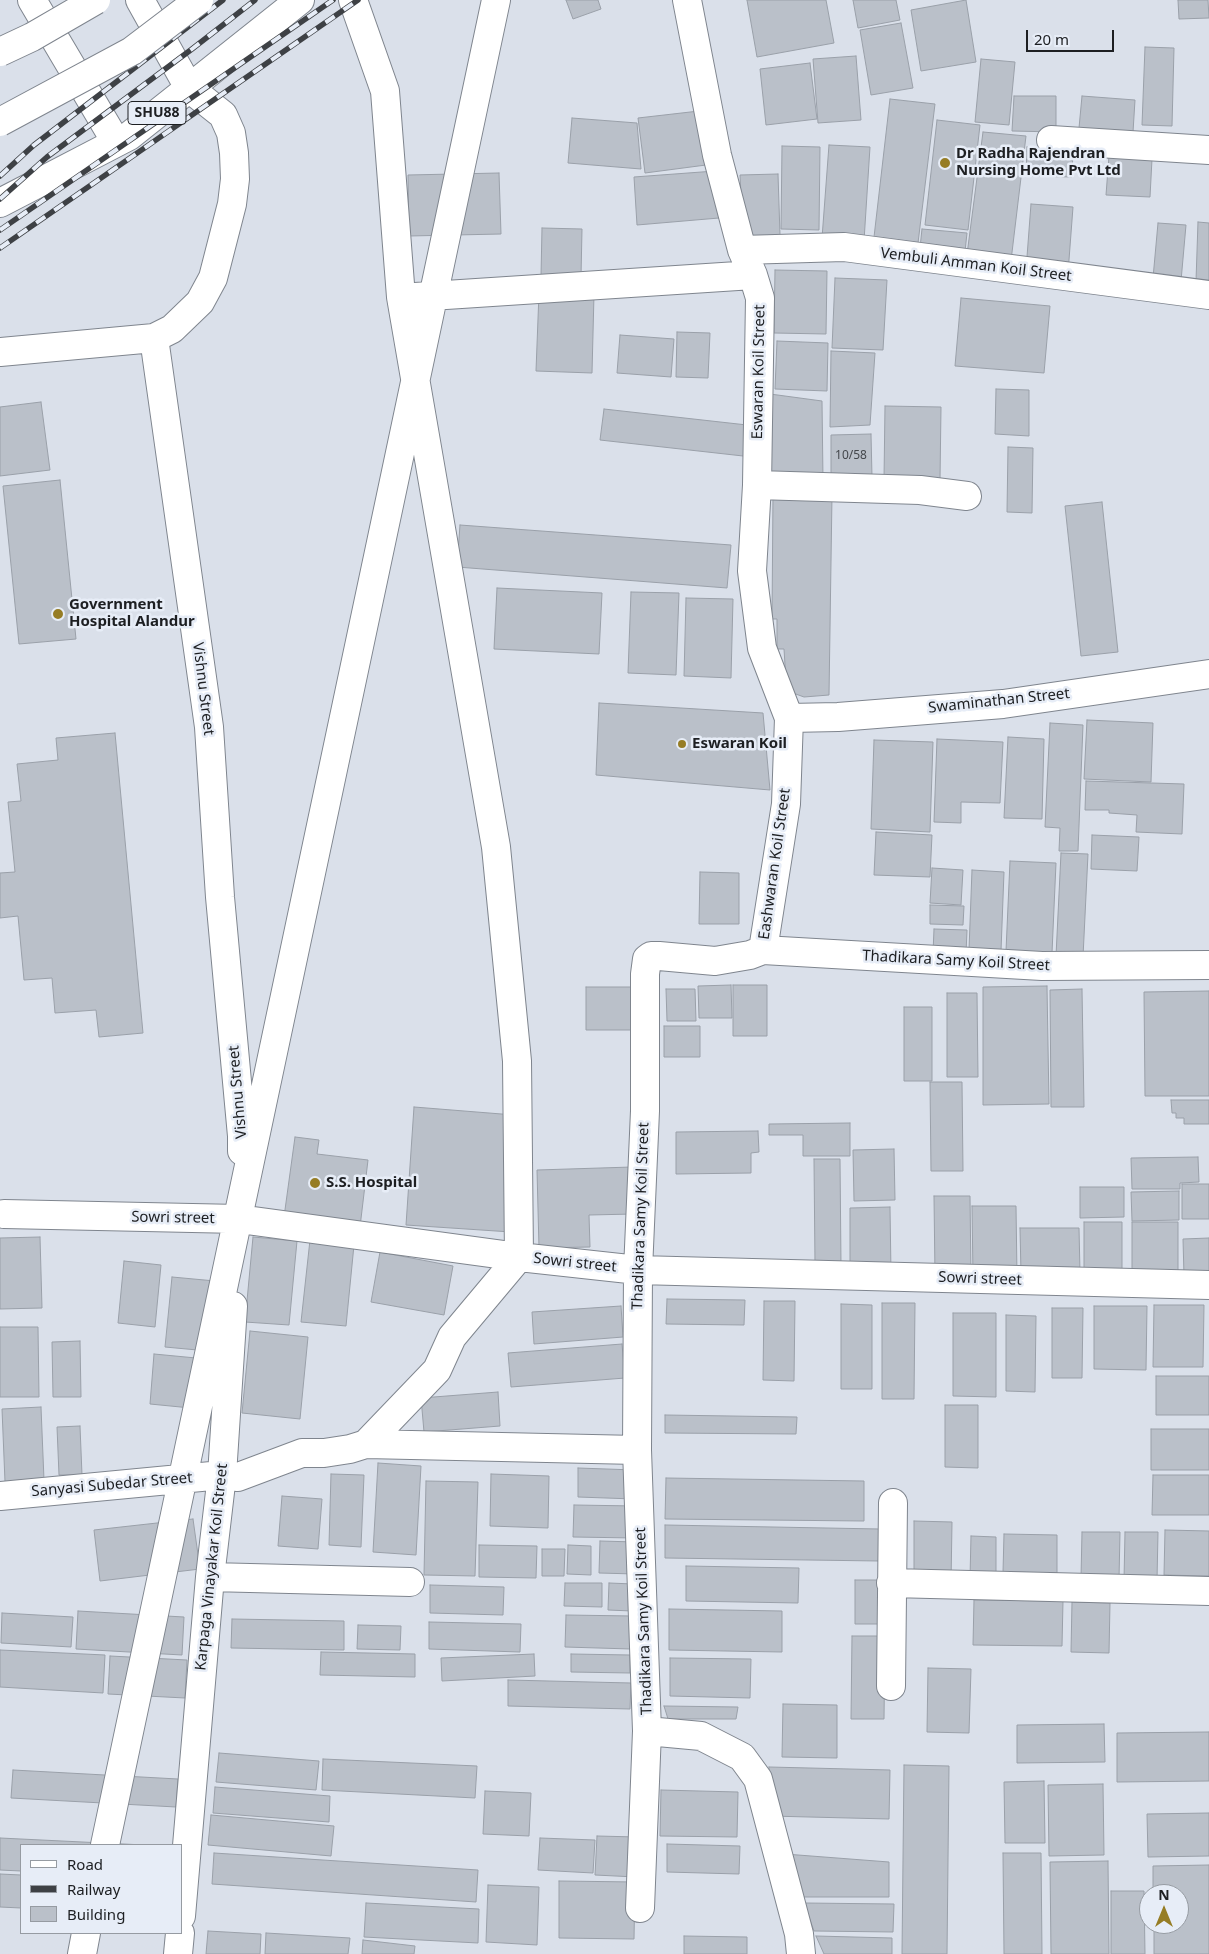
<!DOCTYPE html>
<style>
body{margin:0}
#map{position:relative;width:1209px;height:1954px;overflow:hidden;background:#dae0ea;font-family:"Noto Sans",sans-serif}
canvas{display:block}
.legend{position:absolute;left:20px;top:1844px;width:162px;height:90px;box-sizing:border-box;background:#e7edf7;border:1px solid #969ba2;margin:0;padding:6px 9px;list-style:none;font-size:15px;color:#1d1f22}
.legend li{display:flex;align-items:center;gap:10px;height:25px}
.legend b{width:25px;border:1px solid #969ba2}
.north{position:absolute;left:1139px;top:1884px;width:50px;height:50px;box-sizing:border-box;background:#e7edf7;border:1px solid #969ba2;border-radius:50%;rotate:0deg;font-size:14px;font-weight:700;line-height:20px;text-align:center;color:#1d1f22}
.north::after{content:'';display:block;margin:auto;width:18px;height:22px;background:#967d25;clip-path:polygon(50% 0,100% 100%,50% 72%,0 100%)}
.scale{position:absolute;left:1026px;top:30px;width:88px;height:22px;box-sizing:border-box;border:2px solid #1d1f22;border-top:0;padding-left:6px;font-size:15px;line-height:18px;white-space:nowrap;color:#1d1f22;-webkit-text-stroke:4px #e7edf7;paint-order:stroke}
</style>
<div id="map">
<canvas width="1209" height="1954"></canvas>
<ul class="legend">
<li><b style="height:6px;background:#fff"></b>Road</li>
<li><b style="height:6px;background:#3e4145"></b>Railway</li>
<li><b style="height:14px;background:#bac0c9"></b>Building</li>
</ul>
<div class="north">N</div>
<div class="scale">20 m</div>
</div>
<script>
const context = document.querySelector('canvas').getContext('2d');
context.lineJoin = 'round';
function paint(path, color) {
  context.fillStyle = color;
  context.fill(path, 'evenodd');
}
function poly(rows) {
  const path = new Path2D();
  for (const r of rows) {
    path.moveTo(r[0], r[1]);
    for (let i = 2; i < r.length; i += 2) path.lineTo(r[i], r[i + 1]);
  }
  return path;
}
function stroke(path, color, width, dash) {
  context.strokeStyle = color;
  context.lineWidth = width;
  context.lineCap = dash ? 'butt' : 'round';
  context.setLineDash(dash || []);
  context.stroke(path);
}
function drawText(font, color, halo, rows, align = 'center') {
  context.font = font + ' "Noto Sans",sans-serif';
  context.lineWidth = 5;
  context.setLineDash([]);
  context.textBaseline = 'middle';
  context.strokeStyle = halo;
  context.fillStyle = color;
  for (const [text, x, y, turn = 0] of rows) {
    context.save();
    context.translate(x, y);
    context.rotate((+turn || 0) * Math.PI / 180);
    context.textAlign = isNaN(turn) ? turn : align;
    if (halo) context.strokeText(text, 0, 0);
    context.fillText(text, 0, 0);
    context.restore();
  }
}
const building = poly([
 [566,0,598,0,601,9,573,19,566,0],
 [747,0,826,0,834,43,757,57,747,0],
 [853,0,896,0,900,20,858,28,853,0],
 [966,0,976,62,921,71,911,10,966,0],
 [1178,0,1208,0,1209,18,1179,19,1178,0],
 [901,23,913,88,871,95,860,30,901,23],
 [1145,47,1174,48,1172,126,1142,125,1145,47],
 [856,56,861,120,818,123,813,59,856,56],
 [981,59,1015,62,1009,125,975,122,981,59],
 [810,63,817,119,766,125,760,69,810,63],
 [1014,96,1056,96,1056,132,1012,131,1014,96],
 [1082,96,1135,100,1133,132,1079,128,1082,96],
 [890,99,935,104,918,243,874,237,890,99],
 [699,111,706,165,645,173,638,118,699,111],
 [572,118,637,123,641,169,568,163,572,118],
 [937,120,980,125,968,230,925,225,937,120],
 [983,132,1026,136,1010,269,966,262,983,132],
 [829,145,870,147,864,241,822,238,829,145],
 [782,146,820,147,819,230,781,229,782,146],
 [1027,147,1073,149,1072,177,1026,176,1027,147],
 [1109,156,1152,159,1150,197,1106,195,1109,156],
 [715,171,719,218,637,225,634,177,715,171],
 [499,173,501,234,409,236,408,175,499,173],
 [778,174,780,235,743,237,740,175,778,174],
 [1031,204,1073,207,1068,273,1026,270,1031,204],
 [1198,222,1209,223,1209,282,1196,281,1198,222],
 [1158,223,1186,225,1181,281,1153,278,1158,223],
 [542,228,582,229,581,277,541,276,542,228],
 [922,229,967,233,964,261,919,257,922,229],
 [775,270,827,271,826,334,774,333,775,270],
 [835,278,887,280,883,350,832,348,835,278],
 [539,293,594,294,592,373,536,371,539,293],
 [961,298,1050,306,1044,373,955,366,961,298],
 [677,332,710,333,708,378,676,377,677,332],
 [620,335,674,339,671,377,617,373,620,335],
 [777,341,828,343,827,391,775,389,777,341],
 [831,351,875,353,870,425,830,427,831,351],
 [996,389,1029,390,1029,436,995,434,996,389],
 [770,394,822,401,823,480,769,477,770,394],
 [41,402,50,470,0,476,0,407,41,402],
 [885,406,941,407,940,480,884,479,885,406],
 [604,409,756,426,752,457,600,440,604,409],
 [871,434,872,477,831,477,831,435,871,434],
 [1008,447,1033,448,1032,513,1007,512,1008,447],
 [60,480,76,639,19,644,3,486,60,480],
 [773,494,832,495,829,695,804,697,793,693,786,681,784,649,777,649,777,619,772,619,773,494],
 [1102,502,1118,652,1081,656,1065,506,1102,502],
 [460,525,731,545,727,588,457,567,460,525],
 [497,588,602,593,599,654,494,649,497,588],
 [631,592,679,593,676,675,628,673,631,592],
 [686,598,733,599,731,678,684,676,686,598],
 [599,703,763,713,770,790,596,775,599,703],
 [1087,720,1153,723,1151,782,1084,779,1087,720],
 [1050,723,1083,725,1078,851,1059,851,1060,828,1045,827,1050,723],
 [115,733,143,1033,99,1037,96,1010,55,1013,52,978,24,980,18,916,0,918,0,873,15,872,8,802,21,801,17,764,58,760,56,738,115,733],
 [1008,737,1044,739,1042,819,1004,818,1008,737],
 [937,739,1003,742,1000,803,961,802,961,823,934,822,937,739],
 [874,740,933,742,930,832,871,829,874,740],
 [1086,781,1184,784,1182,834,1136,832,1137,815,1109,813,1109,810,1085,810,1086,781],
 [876,832,932,835,930,877,874,875,876,832],
 [1092,835,1139,837,1137,871,1091,869,1092,835],
 [1061,853,1088,854,1083,957,1056,956,1061,853],
 [1010,861,1056,863,1052,953,1006,951,1010,861],
 [932,868,963,870,961,905,930,903,932,868],
 [972,870,1004,872,1001,951,969,950,972,870],
 [700,872,739,873,739,924,699,924,700,872],
 [930,905,964,906,963,925,930,924,930,905],
 [934,929,967,930,966,954,933,953,934,929],
 [731,985,732,1018,699,1018,698,986,731,985],
 [733,985,767,985,767,1036,733,1036,733,985],
 [1047,986,1049,1104,983,1105,983,987,1047,986],
 [586,987,637,987,637,1030,586,1030,586,987],
 [666,989,695,989,696,1021,667,1021,666,989],
 [1082,989,1084,1107,1051,1107,1050,990,1082,989],
 [1209,991,1209,1096,1145,1096,1144,992,1209,991],
 [947,993,977,993,978,1077,947,1077,947,993],
 [904,1007,932,1007,932,1081,904,1081,904,1007],
 [664,1026,700,1026,700,1057,664,1057,664,1026],
 [930,1082,962,1082,963,1171,931,1171,930,1082],
 [1171,1100,1209,1100,1209,1124,1184,1124,1184,1118,1176,1118,1176,1113,1172,1113,1171,1100],
 [414,1107,514,1115,511,1232,406,1225,414,1107],
 [850,1123,850,1156,803,1156,803,1135,769,1135,769,1124,850,1123],
 [758,1131,759,1152,751,1153,751,1173,676,1174,676,1132,758,1131],
 [295,1137,319,1140,317,1154,368,1160,360,1227,284,1217,295,1137],
 [894,1149,895,1200,854,1201,853,1150,894,1149],
 [1198,1157,1199,1182,1180,1183,1180,1189,1132,1189,1131,1158,1198,1157],
 [814,1159,840,1159,841,1265,815,1265,814,1159],
 [632,1167,634,1214,589,1215,590,1247,539,1248,537,1170,632,1167],
 [1182,1184,1209,1184,1209,1219,1182,1219,1182,1184],
 [1080,1187,1124,1187,1124,1217,1080,1218,1080,1187],
 [1179,1191,1179,1220,1132,1221,1131,1192,1179,1191],
 [934,1196,970,1196,971,1276,935,1276,934,1196],
 [972,1206,1016,1206,1017,1276,973,1276,972,1206],
 [890,1207,891,1273,850,1274,850,1208,890,1207],
 [1084,1222,1122,1222,1122,1274,1084,1274,1084,1222],
 [1132,1222,1178,1222,1178,1275,1132,1276,1132,1222],
 [1020,1228,1079,1228,1080,1273,1021,1274,1020,1228],
 [40,1237,42,1308,0,1309,0,1238,40,1237],
 [253,1237,297,1241,289,1325,245,1322,253,1237],
 [1209,1238,1209,1276,1184,1276,1183,1239,1209,1238],
 [310,1240,354,1245,346,1326,301,1322,310,1240],
 [380,1252,453,1266,444,1315,371,1302,380,1252],
 [124,1261,161,1265,155,1327,118,1323,124,1261],
 [172,1277,226,1282,219,1352,165,1347,172,1277],
 [667,1299,745,1300,744,1325,666,1324,667,1299],
 [764,1301,795,1301,794,1381,763,1380,764,1301],
 [882,1303,915,1303,914,1399,882,1399,882,1303],
 [841,1304,872,1305,872,1389,841,1389,841,1304],
 [1154,1305,1204,1305,1203,1367,1153,1367,1154,1305],
 [621,1306,623,1337,534,1344,532,1312,621,1306],
 [1094,1306,1147,1306,1146,1370,1094,1369,1094,1306],
 [1052,1308,1083,1308,1082,1378,1052,1378,1052,1308],
 [953,1313,996,1313,996,1397,953,1396,953,1313],
 [1006,1315,1036,1316,1035,1392,1006,1391,1006,1315],
 [0,1327,38,1327,39,1397,0,1397,0,1327],
 [250,1331,308,1337,300,1419,242,1413,250,1331],
 [80,1341,81,1397,53,1397,52,1342,80,1341],
 [622,1344,625,1378,511,1387,508,1353,622,1344],
 [154,1354,217,1360,211,1410,150,1404,154,1354],
 [1156,1376,1209,1376,1209,1415,1156,1415,1156,1376],
 [498,1392,500,1426,424,1432,421,1398,498,1392],
 [945,1405,978,1405,978,1468,945,1467,945,1405],
 [41,1407,44,1480,5,1482,2,1409,41,1407],
 [665,1415,797,1417,796,1434,665,1433,665,1415],
 [80,1426,82,1475,59,1475,57,1427,80,1426],
 [1151,1429,1209,1429,1209,1470,1151,1470,1151,1429],
 [378,1463,421,1466,416,1555,373,1552,378,1463],
 [578,1468,635,1470,634,1499,578,1497,578,1468],
 [331,1474,364,1475,361,1547,329,1545,331,1474],
 [491,1474,549,1476,548,1528,490,1526,491,1474],
 [1153,1475,1209,1475,1209,1515,1152,1515,1153,1475],
 [666,1478,864,1481,864,1521,665,1519,666,1478],
 [426,1481,478,1482,475,1576,424,1575,426,1481],
 [282,1496,322,1499,318,1549,278,1546,282,1496],
 [574,1505,636,1506,635,1538,573,1537,574,1505],
 [193,1519,200,1569,100,1581,94,1530,193,1519],
 [914,1521,952,1522,951,1584,914,1583,914,1521],
 [665,1525,880,1529,879,1561,665,1558,665,1525],
 [1165,1530,1209,1531,1209,1576,1164,1575,1165,1530],
 [1082,1532,1120,1532,1119,1579,1081,1578,1082,1532],
 [1125,1532,1158,1532,1157,1581,1124,1580,1125,1532],
 [1004,1534,1057,1535,1057,1573,1003,1572,1004,1534],
 [971,1536,996,1537,996,1578,970,1578,971,1536],
 [600,1541,636,1542,635,1574,599,1573,600,1541],
 [479,1545,537,1546,536,1578,479,1577,479,1545],
 [568,1545,591,1546,591,1575,567,1574,568,1545],
 [542,1549,565,1549,564,1576,542,1576,542,1549],
 [686,1566,799,1568,798,1603,686,1601,686,1566],
 [855,1580,887,1580,887,1624,855,1624,855,1580],
 [565,1583,602,1583,602,1607,564,1606,565,1583],
 [609,1583,633,1584,632,1611,608,1610,609,1583],
 [430,1585,504,1587,503,1615,430,1613,430,1585],
 [974,1600,1063,1601,1062,1646,973,1645,974,1600],
 [1072,1602,1110,1603,1109,1653,1071,1652,1072,1602],
 [669,1609,782,1611,782,1652,669,1650,669,1609],
 [78,1611,184,1617,182,1655,76,1649,78,1611],
 [2,1613,73,1617,71,1647,1,1643,2,1613],
 [566,1615,632,1616,631,1649,565,1647,566,1615],
 [232,1619,344,1621,344,1650,231,1648,232,1619],
 [429,1622,521,1624,520,1652,429,1649,429,1622],
 [358,1625,401,1626,400,1650,357,1649,358,1625],
 [852,1636,885,1636,884,1719,851,1719,852,1636],
 [0,1650,105,1655,103,1693,0,1687,0,1650],
 [321,1652,415,1654,415,1677,320,1675,321,1652],
 [534,1654,535,1676,442,1681,441,1658,534,1654],
 [571,1654,630,1655,630,1673,571,1672,571,1654],
 [110,1656,187,1660,185,1698,108,1694,110,1656],
 [670,1658,751,1659,750,1698,670,1696,670,1658],
 [928,1668,971,1669,969,1733,927,1732,928,1668],
 [508,1680,631,1683,630,1709,508,1706,508,1680],
 [783,1704,837,1705,837,1758,782,1757,783,1704],
 [664,1706,738,1707,736,1719,668,1719,664,1706],
 [1104,1724,1105,1762,1017,1763,1017,1725,1104,1724],
 [1209,1732,1209,1781,1117,1782,1117,1733,1209,1732],
 [219,1753,319,1761,316,1790,216,1782,219,1753],
 [323,1759,477,1766,475,1798,322,1790,323,1759],
 [904,1765,949,1766,947,1954,902,1954,904,1765],
 [769,1767,890,1770,889,1819,769,1816,769,1767],
 [13,1770,178,1779,176,1807,11,1798,13,1770],
 [1044,1781,1045,1843,1005,1843,1004,1782,1044,1781],
 [1103,1784,1104,1855,1049,1856,1048,1785,1103,1784],
 [215,1787,330,1796,329,1822,213,1813,215,1787],
 [661,1790,738,1792,737,1837,660,1836,661,1790],
 [485,1791,531,1793,529,1836,483,1834,485,1791],
 [1209,1813,1209,1856,1148,1857,1147,1814,1209,1813],
 [211,1815,334,1826,331,1856,208,1845,211,1815],
 [597,1836,637,1837,636,1877,595,1875,597,1836],
 [0,1838,144,1845,21,1845,21,1871,0,1870,0,1838],
 [540,1838,595,1840,593,1873,538,1870,540,1838],
 [667,1844,740,1846,739,1874,667,1872,667,1844],
 [214,1853,478,1870,476,1902,212,1884,214,1853],
 [1003,1853,1041,1853,1042,1954,1004,1954,1003,1853],
 [785,1854,889,1862,889,1897,801,1897,785,1854],
 [1108,1861,1109,1954,1051,1954,1050,1862,1108,1861],
 [1209,1865,1209,1954,1154,1954,1154,1924,1179,1924,1179,1894,1153,1894,1153,1866,1209,1865],
 [0,1874,21,1875,21,1908,0,1907,0,1874],
 [559,1881,635,1882,634,1939,559,1938,559,1881],
 [488,1885,539,1887,537,1945,486,1942,488,1885],
 [1111,1891,1144,1891,1145,1954,1111,1954,1111,1891],
 [366,1903,479,1909,478,1943,364,1937,366,1903],
 [804,1903,894,1904,893,1932,814,1931,804,1903],
 [208,1931,261,1934,260,1954,206,1954,208,1931],
 [266,1933,350,1938,348,1954,265,1954,266,1933],
 [684,1936,747,1937,747,1954,684,1954,684,1936],
 [816,1936,892,1938,892,1954,824,1954,816,1936],
 [363,1940,415,1946,414,1954,362,1954,363,1940]
]);
const minor = poly([
 [687,0,717,155,742,250,753,275,760,298,757,485,752,571,762,648,789,718,786,804,763,950],
 [189,88,223,115,231,133,234,153,235,179,232,204,213,278,200,302,172,329,154,338,209,727,220,897,242,1136,242,1151],
 [1051,140,1209,150],
 [742,250,844,247,1209,295],
 [415,297,753,275],
 [0,352,154,338],
 [757,485,920,490,967,496],
 [789,718,838,717,1003,704,1209,674],
 [4,1214,239,1219,519,1257,638,1270,1209,1285],
 [366,1444,637,1450],
 [0,1496,222,1475,238,1477,302,1453,324,1453,350,1449,366,1444,437,1370,452,1337,519,1257,517,1061,496,847,401,297,385,91,353,0],
 [210,1577,410,1582],
 [891,1583,1209,1591],
 [891,1686,893,1503],
 [105,1845,496,0],
 [640,1908,647,1731],
 [181,1916,210,1577,222,1475,233,1306],
 [82,1954,86,1933],
 [178,1954,180,1933],
 [801,1954,799,1934,758,1779,742,1757,701,1736,647,1731,637,1450,638,1270,645,1111,645,974,647,959,651,956,659,956,715,961,750,955,763,950,1042,966,1209,965]
]);
const major = poly([
 [32,0,116,142],
 [140,0,189,88],
 [0,203,129,136,300,0]
]);
const rail = poly([
 [0,176,34,145,223,0],
 [0,199,47,157,192,49,255,0],
 [0,230,333,0],
 [0,248,358,0]
]);
const majorBridge = poly([
 [0,52,32,37,96,0],
 [0,122,132,51,199,0]
]);
const markers = [
 [945,163,6,"#967d25"],
 [58,614,6,"#967d25"],
 [682,744,5,"#967d25"],
 [315,1183,6,"#967d25"]
];
const numberNames = [
 ["10/58",851,456]
];
const shields = [
 [157,113,58]
];
const shieldNames = [
 ["SHU88",157,113]
];
const poiNames = [
 ["Dr Radha Rajendran",956,154],
 ["Nursing Home Pvt Ltd",956,171],
 ["Government",69,605],
 ["Hospital Alandur",69,622],
 ["Eswaran Koil",692,744],
 ["S.S. Hospital",326,1183]
];
const streetNames = [
 ["Vembuli Amman Koil Street",976,265,7],
 ["Eswaran Koil Street",759,372,-89],
 ["Vishnu Street",203,689,83],
 ["Swaminathan Street",999,701,-6],
 ["Eashwaran Koil Street",775,864,-82],
 ["Thadikara Samy Koil Street",956,961,3],
 ["Vishnu Street",238,1092,-95],
 ["Thadikara Samy Koil Street",641,1216,-88],
 ["Sowri street",173,1218,1],
 ["Sowri street",575,1263,6],
 ["Sowri street",980,1279,2],
 ["Sanyasi Subedar Street",112,1485,-5],
 ["Karpaga Vinayakar Koil Street",212,1567,-84],
 ["Thadikara Samy Koil Street",644,1621,-92]
];
paint(building, '#bac0c9');
stroke(building, '#9aa0a9', 1);
stroke(minor, '#7f858e', 30);
stroke(major, '#7f858e', 30);
stroke(minor, '#fff', 28);
stroke(major, '#fff', 28);
stroke(rail, '#3e4145', 5.5);
stroke(rail, '#e7edf7', 4, [11]);
stroke(majorBridge, '#7f858e', 30, []);
stroke(majorBridge, '#fff', 28);
for (const [x, y, r, color] of markers) {
  const dot = new Path2D();
  dot.arc(x, y, r, 0, 2 * Math.PI);
  context.fillStyle = color;
  context.fill(dot);
  stroke(dot, '#e7edf7', 2);
}
drawText('12px', '#44474c', null, numberNames);
for (const [x, y, w] of shields) {
  const box = new Path2D();
  box.roundRect(x - w / 2, y - 11.5, w, 23, 4);
  context.fillStyle = '#e7edf7';
  context.fill(box);
  stroke(box, '#1d1f22', 1);
}
drawText('bold 14px', '#1d1f22', null, shieldNames);
drawText('bold 15px', '#1d1f22', '#e7edf7', poiNames, 'left');
drawText('15px', '#1d1f22', '#e7edf7', streetNames);
</script>
